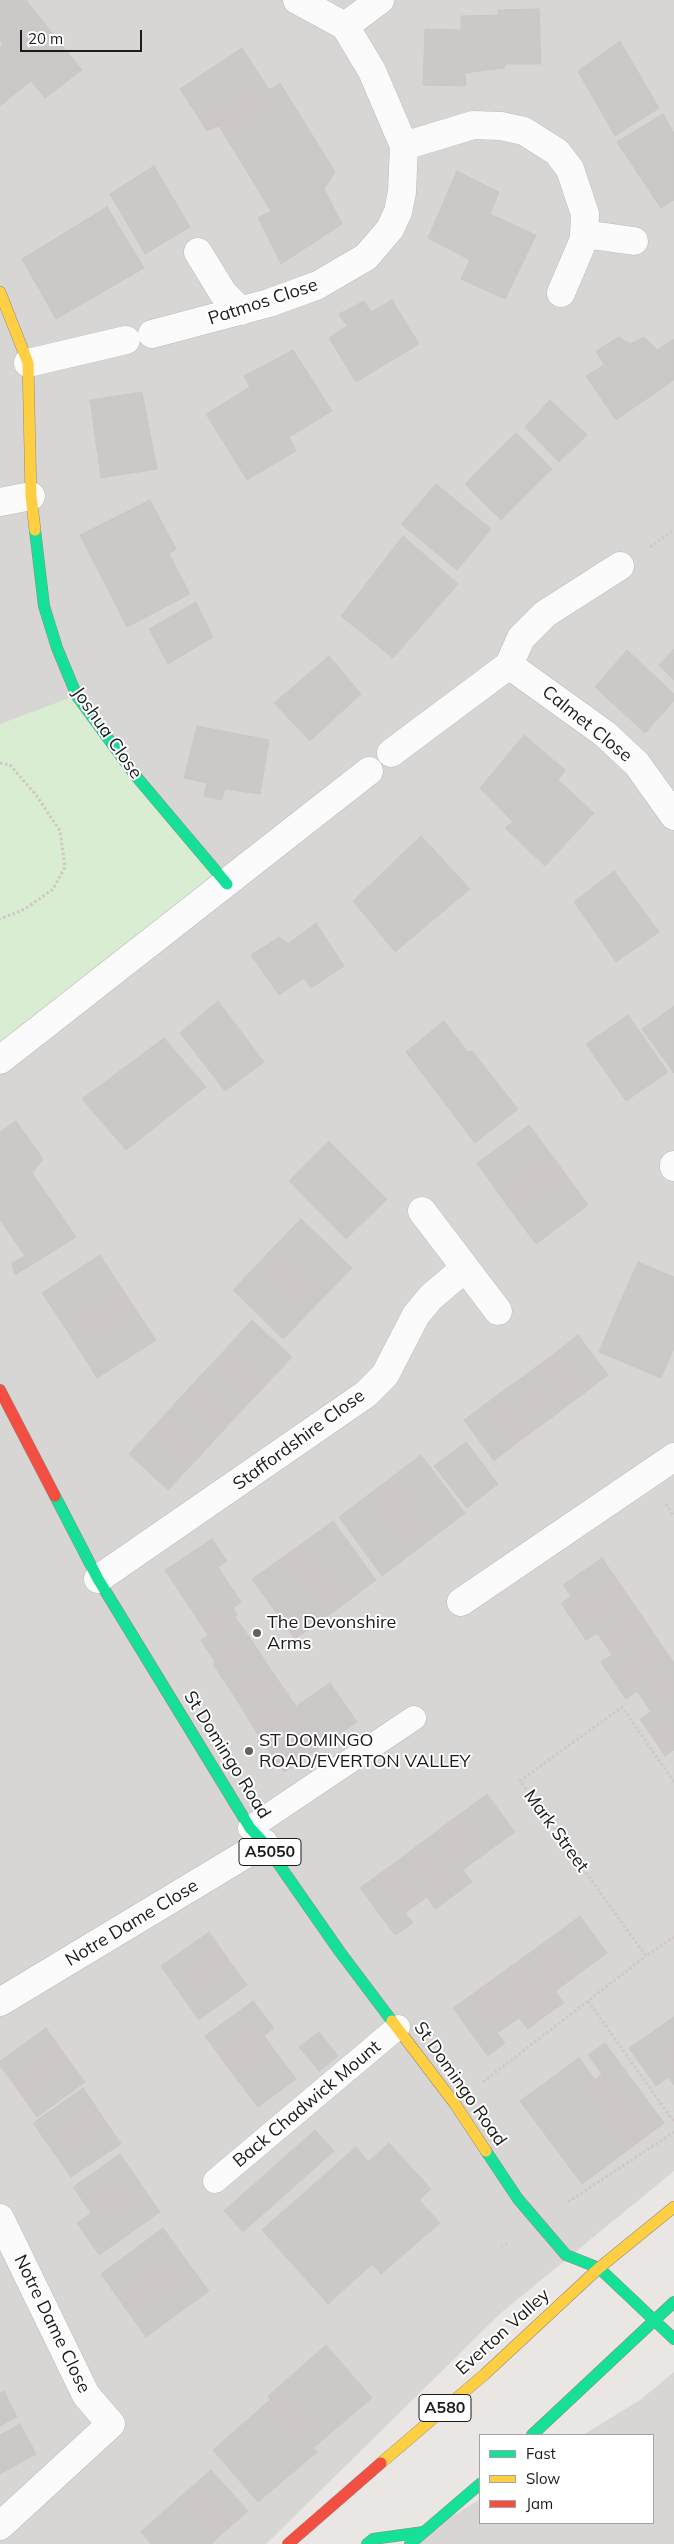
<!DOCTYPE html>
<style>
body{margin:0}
#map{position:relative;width:674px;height:2544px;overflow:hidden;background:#e9e6e4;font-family:Mulish,sans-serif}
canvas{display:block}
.legend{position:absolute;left:479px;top:2434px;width:175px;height:90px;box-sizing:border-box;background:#fff;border:1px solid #a4a4a4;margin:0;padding:6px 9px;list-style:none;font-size:15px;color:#1b1b1b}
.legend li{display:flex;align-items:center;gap:10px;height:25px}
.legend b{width:25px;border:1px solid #a4a4a4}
.scale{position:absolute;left:20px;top:30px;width:122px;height:22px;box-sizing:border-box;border:2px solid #1b1b1b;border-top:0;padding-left:6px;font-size:15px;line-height:18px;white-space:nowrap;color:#1b1b1b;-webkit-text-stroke:4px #fff;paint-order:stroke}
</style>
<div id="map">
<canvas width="674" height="2544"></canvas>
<ul class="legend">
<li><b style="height:6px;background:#16e098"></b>Fast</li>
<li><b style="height:6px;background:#ffcf43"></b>Slow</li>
<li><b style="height:6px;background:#f24e42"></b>Jam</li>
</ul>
<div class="scale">20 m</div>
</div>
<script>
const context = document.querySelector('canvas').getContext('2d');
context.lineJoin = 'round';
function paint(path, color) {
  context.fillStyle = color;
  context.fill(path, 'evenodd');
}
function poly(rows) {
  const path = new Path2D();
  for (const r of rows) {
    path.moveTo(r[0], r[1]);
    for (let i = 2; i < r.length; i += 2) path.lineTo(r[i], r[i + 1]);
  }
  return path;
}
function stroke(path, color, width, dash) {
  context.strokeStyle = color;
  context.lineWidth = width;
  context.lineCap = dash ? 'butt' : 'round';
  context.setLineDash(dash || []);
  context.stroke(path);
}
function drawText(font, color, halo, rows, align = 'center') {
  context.font = font + ' Mulish,sans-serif';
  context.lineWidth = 4;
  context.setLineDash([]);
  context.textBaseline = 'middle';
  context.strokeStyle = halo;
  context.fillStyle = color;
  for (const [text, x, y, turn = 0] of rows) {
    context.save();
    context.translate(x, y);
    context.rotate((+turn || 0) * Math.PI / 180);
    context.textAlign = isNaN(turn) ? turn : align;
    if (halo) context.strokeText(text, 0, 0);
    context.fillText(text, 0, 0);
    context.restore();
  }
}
const residential = poly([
 [0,0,674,0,674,2171,501,2313,266,2544,0,2544],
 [674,2372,674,2544,407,2544,480,2499,480,2523,653,2523,653,2435,583,2435,640,2400]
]);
const religious = poly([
 [0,1625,51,1748,0,1766],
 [530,1625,597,1717,511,1780,444,1688],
 [413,1696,448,1742,336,1827,301,1781],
 [365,2089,487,2252,491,2303,389,2396,217,2207],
 [288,2301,306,2322,210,2404,192,2383]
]);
const park = poly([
 [72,697,221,883,0,1056,0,724]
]);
const building = poly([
 [0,0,26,0,82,70,45,98,31,81,0,106,0,47,3,45,0,41,0,0],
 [539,9,541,64,506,64,504,68,465,73,466,86,423,85,425,29,461,30,461,16,498,15,498,10,539,9],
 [620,41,659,108,615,136,578,71,620,41],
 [242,48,270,91,207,131,180,89,242,48],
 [280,83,335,172,324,189,342,224,281,264,258,218,271,211,219,126,207,131,280,83],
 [663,114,674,133,674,200,661,208,617,142,663,114],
 [154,166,190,227,145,254,110,194,154,166],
 [457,171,499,192,490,214,536,235,505,299,461,279,470,260,428,238,457,171],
 [107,207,144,268,56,319,22,259,107,207],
 [392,300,419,344,356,382,329,338,347,326,339,314,364,301,371,312,392,300],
 [619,337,630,344,644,337,657,350,674,339,674,380,616,420,586,376,604,365,596,351,619,337],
 [293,350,332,411,289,437,296,451,247,480,206,414,250,387,244,376,293,350],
 [142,392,157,469,101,478,90,400,142,392],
 [550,400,587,435,559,462,525,427,550,400],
 [516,433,552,469,501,520,465,484,516,433],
 [436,484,491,529,457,570,401,524,436,484],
 [150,500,176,549,169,554,190,594,127,627,80,535,150,500],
 [403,536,458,584,393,658,341,616,403,536],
 [196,602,213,637,168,664,149,629,196,602],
 [674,649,674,680,659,665,674,649],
 [627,650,674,694,674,701,645,733,595,687,627,650],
 [329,656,361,694,310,741,274,703,329,656],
 [197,726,269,740,260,794,225,789,222,800,204,796,207,783,184,778,197,726],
 [524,735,565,770,558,780,594,813,545,866,505,828,513,822,480,788,524,735],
 [421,836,470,889,395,952,353,901,421,836],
 [614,871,659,932,616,962,574,902,614,871],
 [316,923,344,966,311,988,304,978,279,995,251,955,279,937,288,944,316,923],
 [218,1001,264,1062,225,1091,180,1033,218,1001],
 [674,1006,674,1073,642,1029,674,1006],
 [628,1015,668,1072,626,1101,586,1044,628,1015],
 [444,1021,467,1051,473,1052,518,1109,475,1143,406,1052,444,1021],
 [164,1038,206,1087,126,1150,82,1099,164,1038],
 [16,1121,43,1159,32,1173,76,1237,15,1275,12,1263,25,1256,0,1220,0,1132,16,1121],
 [529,1125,559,1165,506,1204,477,1163,529,1125],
 [329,1141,387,1199,346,1239,289,1181,329,1141],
 [559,1165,588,1205,536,1244,506,1204,559,1165],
 [301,1219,352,1268,318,1303,267,1254,301,1219],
 [267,1254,318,1303,283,1339,233,1290,267,1254],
 [100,1255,128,1298,70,1335,42,1293,100,1255],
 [638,1262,674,1277,674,1331,618,1307,638,1262],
 [128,1298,156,1340,97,1378,70,1335,128,1298],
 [618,1307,674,1331,674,1348,661,1378,599,1352,618,1307],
 [252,1320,292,1357,261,1390,222,1353,252,1320],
 [578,1335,608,1375,579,1397,550,1357,578,1335],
 [222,1353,261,1390,230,1423,190,1387,222,1353],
 [550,1357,579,1397,551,1418,521,1378,550,1357],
 [521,1378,551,1418,522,1439,492,1399,521,1378],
 [190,1387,230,1423,199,1457,160,1420,190,1387],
 [492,1399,522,1439,494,1461,464,1420,492,1399],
 [160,1420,199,1457,168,1490,129,1454,160,1420],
 [466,1442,498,1484,467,1508,434,1466,466,1442],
 [421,1455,465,1513,423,1545,380,1486,421,1455],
 [380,1486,423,1545,382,1576,339,1517,380,1486],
 [333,1521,376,1580,336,1610,293,1550,333,1521],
 [212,1539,227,1561,218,1567,241,1602,233,1608,237,1615,208,1635,165,1570,212,1539],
 [293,1550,336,1610,295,1639,252,1579,293,1550],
 [602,1558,622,1587,573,1621,561,1603,571,1596,563,1585,602,1558],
 [622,1587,642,1616,604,1643,597,1633,586,1640,573,1621,622,1587],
 [642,1616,662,1646,613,1680,601,1662,612,1655,604,1643,642,1616],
 [235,1617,250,1638,215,1662,201,1640,235,1617],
 [250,1638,273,1673,235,1697,213,1664,250,1638],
 [662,1646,674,1662,674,1680,644,1701,637,1691,626,1699,613,1680,662,1646],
 [273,1673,296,1706,257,1733,235,1697,273,1673],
 [674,1680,674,1723,653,1738,640,1719,651,1712,644,1701,674,1680],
 [330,1683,357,1722,284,1772,257,1733,330,1683],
 [674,1723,674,1750,665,1756,653,1738,674,1723],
 [487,1794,515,1832,472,1863,445,1825,487,1794],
 [445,1825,472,1863,463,1870,472,1882,453,1896,417,1846,445,1825],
 [417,1846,453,1896,435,1909,427,1897,416,1905,389,1867,417,1846],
 [389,1867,416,1905,405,1913,413,1923,395,1935,360,1888,389,1867],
 [580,1916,607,1953,565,1984,538,1947,580,1916],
 [209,1932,228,1959,179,1992,161,1966,209,1932],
 [538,1947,565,1984,555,1991,564,2003,545,2016,510,1967,538,1947],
 [228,1959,247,1985,199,2020,179,1992,228,1959],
 [510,1967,545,2016,528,2029,519,2018,509,2025,481,1988,510,1967],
 [481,1988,509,2025,497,2033,505,2043,488,2056,453,2008,481,1988],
 [253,2001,274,2028,226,2065,205,2036,253,2001],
 [674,2017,674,2051,658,2028,674,2017],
 [46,2028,65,2055,18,2090,0,2066,0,2061,46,2028],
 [658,2028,674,2051,674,2085,668,2077,656,2086,629,2048,658,2028],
 [319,2032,338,2056,319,2071,299,2047,319,2032],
 [264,2036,296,2079,258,2107,226,2065,264,2036],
 [605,2043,664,2123,640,2141,594,2080,602,2074,588,2055,605,2043],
 [65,2055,85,2082,37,2117,18,2090,65,2055],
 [579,2058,640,2141,582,2184,520,2101,579,2058],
 [83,2088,102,2116,52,2150,33,2123,83,2088],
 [102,2116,121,2144,71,2177,52,2150,102,2116],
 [315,2130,334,2151,243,2232,224,2211,315,2130],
 [389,2143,431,2189,419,2200,440,2223,381,2274,372,2264,328,2304,262,2230,356,2147,368,2162,389,2143],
 [120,2154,138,2180,91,2213,73,2187,120,2154],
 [138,2180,160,2212,99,2255,77,2223,138,2180],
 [163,2228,186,2260,123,2305,101,2274,163,2228],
 [186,2260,209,2291,146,2337,123,2305,186,2260],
 [326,2345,372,2398,313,2448,268,2396,326,2345],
 [4,2391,17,2417,0,2426,0,2393,4,2391],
 [271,2399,317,2452,258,2502,213,2450,271,2399],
 [20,2424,36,2454,0,2474,0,2435,20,2424],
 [211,2470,248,2511,224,2532,187,2491,211,2470],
 [187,2491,224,2532,211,2544,193,2544,164,2511,187,2491],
 [164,2511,193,2544,151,2544,141,2532,164,2511]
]);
const path = poly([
 [650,547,674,530],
 [0,763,10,765,36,795,60,831,65,867,53,889,25,909,0,919],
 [666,1504,674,1516],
 [674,1782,622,1707,520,1781,646,1956,674,1937],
 [588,2001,674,2122],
 [483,2082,646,1956],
 [568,2202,674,2132],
 [501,2247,509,2242]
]);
const lane = poly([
 [250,1828,414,1718],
 [215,2181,398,2027]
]);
const street = poly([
 [297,0,345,26],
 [404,146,473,125,501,126,524,131,557,152,570,169,585,214,584,239,561,293],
 [584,234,634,241],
 [198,252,223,293,241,311],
 [152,334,269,303,318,285,366,257,390,229,398,212,402,192,404,146,372,71,345,26,380,0],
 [28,363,126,340],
 [0,502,31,496],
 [509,665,605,734,637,764,674,816],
 [391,753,509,665,521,638,545,614,620,566],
 [0,1060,369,771],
 [674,1165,674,1167],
 [422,1211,498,1311],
 [98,1579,366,1394,385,1375,416,1315,431,1297,465,1268],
 [461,1602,674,1457],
 [0,2002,264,1843],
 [0,2218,86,2395,111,2424,0,2526]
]);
const fast = poly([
 [35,530,44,606,57,648,77,696,135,775,227,884],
 [55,1496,98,1579,250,1828,264,1843,340,1952,392,2021],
 [486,2151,518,2199,566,2255,599,2268],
 [599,2268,674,2339],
 [532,2435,674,2302],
 [367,2544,373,2539,424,2532],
 [410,2544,480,2484]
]);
const slow = poly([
 [0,292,28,363,31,496,35,530],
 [392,2021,455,2104,486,2151],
 [381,2463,485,2374,599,2268,674,2207]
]);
const jam = poly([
 [0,1390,55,1496],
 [288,2544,381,2463]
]);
const markers = [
 [257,1633,5,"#636261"],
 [249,1751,5,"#636261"]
];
const shields = [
 [270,1852,62],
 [445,2408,52]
];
const shieldNames = [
 ["A5050",270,1852],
 ["A580",445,2408]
];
const streetNames = [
 ["Patmos Close",263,302,-18],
 ["Calmet Close",587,724,39],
 ["Joshua Close",107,733,55],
 ["Staffordshire Close",299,1440,-36],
 ["St Domingo Road",227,1755,58],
 ["Mark Street",556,1831,54],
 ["Notre Dame Close",132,1923,-31],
 ["St Domingo Road",460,2084,55],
 ["Back Chadwick Mount",307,2104,-40],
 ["Notre Dame Close",52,2324,64],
 ["Everton Valley",503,2332,-42]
];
const poiNames = [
 ["The Devonshire",267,1623],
 ["Arms",267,1644],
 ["ST DOMINGO",259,1741],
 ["ROAD/EVERTON VALLEY",259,1762]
];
paint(residential, '#d8d6d5');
paint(religious, '#d7d6d5');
paint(park, '#d8edd1');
paint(building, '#ccc8c7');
stroke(building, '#ccc7c6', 1);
stroke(lane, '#bcbbba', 25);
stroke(street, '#bcbbba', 29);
stroke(fast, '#908d7f', 12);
stroke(slow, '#908d7f', 12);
stroke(jam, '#908d7f', 12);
stroke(path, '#d3c6c8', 3, [2.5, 2.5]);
stroke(lane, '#fcfbfb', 24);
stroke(street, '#fcfbfb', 28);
stroke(fast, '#16e098', 11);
stroke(slow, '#ffcf43', 11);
stroke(jam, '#f24e42', 11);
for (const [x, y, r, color] of markers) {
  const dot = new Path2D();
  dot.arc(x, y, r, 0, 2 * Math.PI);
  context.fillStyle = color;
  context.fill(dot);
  stroke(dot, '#fff', 2);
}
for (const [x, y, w] of shields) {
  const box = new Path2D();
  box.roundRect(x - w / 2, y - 13.5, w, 27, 4);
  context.fillStyle = '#fff';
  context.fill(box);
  stroke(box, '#1b1b1b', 1);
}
drawText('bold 16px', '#1b1b1b', null, shieldNames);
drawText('18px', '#1b1b1b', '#fff', streetNames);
drawText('18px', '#1b1b1b', '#fff', poiNames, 'left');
</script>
